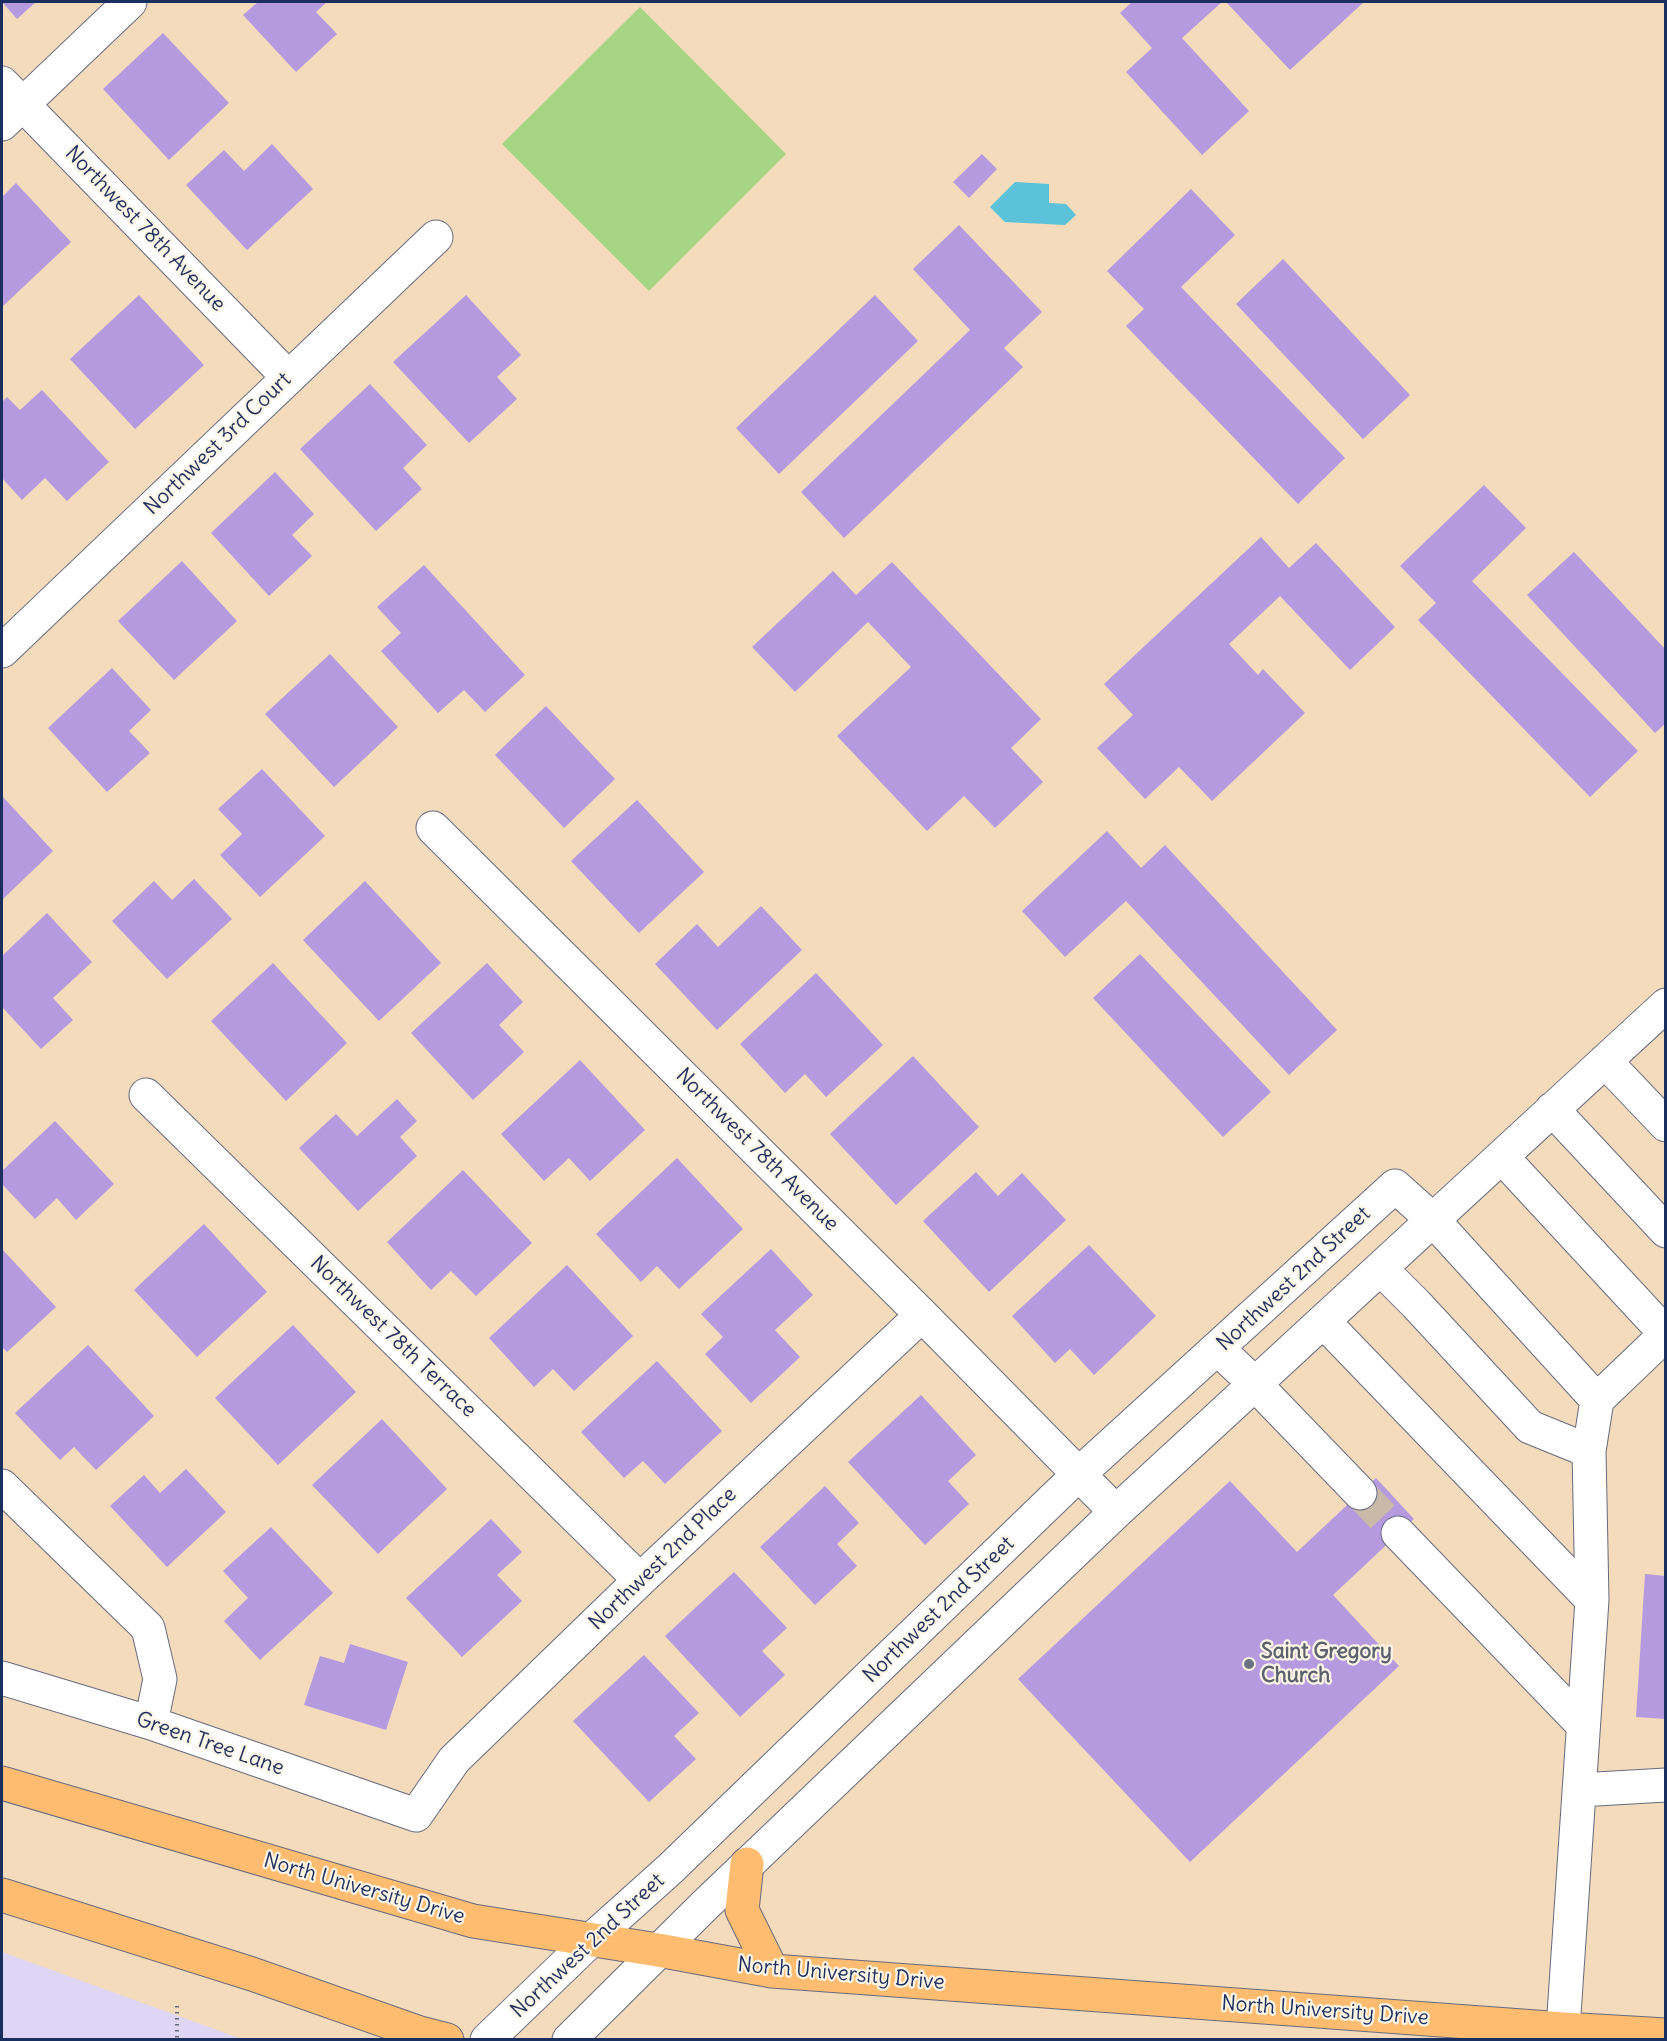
<!DOCTYPE html>
<style>
body{margin:0}
#map{position:relative;width:1667px;height:2041px;overflow:hidden;background:#f3dbbb;font-family:Delius,sans-serif}
canvas{display:block}
.frame{position:absolute;inset:0;border:3px solid #1b2f5e;pointer-events:none}
</style>
<div id="map">
<canvas width="1667" height="2041"></canvas>
<div class="frame"></div>
</div>
<script>
const context = document.querySelector('canvas').getContext('2d');
context.lineJoin = 'round';
function paint(path, color) {
  context.fillStyle = color;
  context.fill(path, 'evenodd');
}
function poly(rows) {
  const path = new Path2D();
  for (const r of rows) {
    path.moveTo(r[0], r[1]);
    for (let i = 2; i < r.length; i += 2) path.lineTo(r[i], r[i + 1]);
  }
  return path;
}
function stroke(path, color, width, dash) {
  context.strokeStyle = color;
  context.lineWidth = width;
  context.lineCap = dash ? 'butt' : 'round';
  context.setLineDash(dash || []);
  context.stroke(path);
}
function drawText(font, color, halo, rows, align = 'center') {
  context.font = font + ' Delius,sans-serif';
  context.lineWidth = 4.5;
  context.setLineDash([]);
  context.textBaseline = 'middle';
  context.strokeStyle = halo;
  context.fillStyle = color;
  for (const [text, x, y, turn = 0] of rows) {
    context.save();
    context.translate(x, y);
    context.rotate((+turn || 0) * Math.PI / 180);
    context.textAlign = isNaN(turn) ? turn : align;
    if (halo) context.strokeText(text, 0, 0);
    context.fillText(text, 0, 0);
    context.restore();
  }
}
const built = poly([
 [2,1952,242,2039,2,2039]
]);
const green = poly([
 [640,7,786,154,649,291,502,144]
]);
const water = poly([
 [1015,182,1049,184,1049,203,1066,204,1076,215,1065,225,1005,222,990,207]
]);
const building = poly([
 [2,2,36,2,17,19],
 [258,2,327,2,316,12,337,34,296,72,243,15],
 [1132,2,1222,2,1182,38,1249,111,1202,155,1126,72,1152,48,1120,13],
 [1226,2,1364,2,1290,70],
 [163,33,229,103,169,160,103,89],
 [272,144,313,189,247,250,186,185,224,150,244,171],
 [982,154,997,169,969,198,953,182],
 [16,183,71,242,2,307,2,197],
 [1191,189,1235,235,1181,287,1345,458,1298,504,1126,326,1144,309,1107,271],
 [959,225,1042,312,1004,348,1023,367,844,538,801,492,970,330,913,269],
 [1283,259,1410,395,1363,439,1236,304],
 [139,295,204,365,135,429,70,359],
 [466,295,521,355,497,377,517,399,469,443,393,362],
 [875,295,918,341,779,474,736,428],
 [370,384,427,445,403,468,422,489,376,531,300,449],
 [42,390,109,462,67,501,45,478,22,500,2,478,2,402,7,397,20,410],
 [275,472,314,514,292,535,312,556,269,596,211,533],
 [1484,485,1526,528,1472,581,1638,751,1590,797,1418,620,1436,603,1400,566],
 [1261,537,1289,568,1316,543,1395,627,1350,670,1280,596,1229,644,1258,675,1263,669,1305,713,1212,801,1179,767,1145,799,1097,748,1133,715,1104,684],
 [1574,552,1666,650,1666,723,1655,733,1527,595],
 [182,561,237,621,174,680,118,621],
 [892,562,1041,719,1011,748,1043,782,995,828,964,796,927,831,837,736,911,667,868,622,795,692,752,647,833,571,856,595],
 [424,565,525,675,485,712,464,690,438,713,381,651,401,633,377,607],
 [330,654,398,727,334,787,265,714],
 [112,668,151,710,129,731,150,753,107,792,48,728],
 [546,706,615,779,564,828,495,755],
 [262,769,325,836,260,897,220,855,242,834,218,809],
 [2,796,53,851,2,900],
 [637,800,704,872,639,933,571,861],
 [1107,831,1141,868,1165,845,1337,1030,1289,1075,1126,901,1065,957,1022,911],
 [194,879,232,919,167,979,112,921,154,881,172,900],
 [365,881,441,963,379,1021,303,940],
 [761,906,802,950,717,1030,655,964,697,924,718,947],
 [47,913,92,962,53,998,73,1020,41,1049,2,1007,2,956],
 [1140,954,1271,1092,1223,1137,1093,998],
 [273,963,347,1043,286,1101,211,1021],
 [487,963,523,1002,499,1025,524,1052,473,1100,411,1033],
 [816,973,883,1045,826,1097,805,1074,785,1093,740,1044],
 [913,1056,979,1127,896,1205,830,1134],
 [580,1060,645,1130,590,1181,569,1158,544,1181,501,1134],
 [397,1099,417,1121,400,1137,417,1156,358,1211,299,1148,336,1114,357,1136],
 [55,1121,114,1184,76,1220,57,1198,35,1219,2,1184,2,1171],
 [677,1158,743,1229,679,1289,657,1266,641,1282,596,1234],
 [463,1170,532,1243,476,1296,451,1271,431,1290,387,1242],
 [976,1172,998,1196,1022,1173,1066,1220,989,1292,923,1221],
 [204,1224,267,1292,197,1357,134,1290],
 [1089,1245,1156,1316,1094,1375,1070,1349,1055,1363,1012,1316],
 [2,1249,56,1307,7,1352,2,1347],
 [771,1249,813,1295,775,1330,800,1357,751,1403,705,1354,723,1337,701,1314],
 [567,1265,633,1336,574,1391,553,1369,534,1387,489,1338],
 [293,1325,356,1392,278,1465,215,1398],
 [88,1345,154,1416,96,1470,74,1447,60,1460,15,1413],
 [657,1361,722,1431,665,1484,643,1461,624,1478,581,1432],
 [921,1395,976,1455,948,1481,969,1504,925,1545,848,1462],
 [382,1419,447,1489,378,1554,312,1485],
 [186,1469,226,1512,167,1567,110,1506,144,1475,160,1493],
 [1376,1478,1414,1519,1333,1595,1399,1666,1190,1862,1018,1679,1230,1481,1297,1552],
 [825,1486,859,1523,837,1544,857,1566,815,1605,760,1547],
 [491,1519,522,1552,497,1575,522,1601,462,1657,406,1598],
 [271,1527,333,1593,260,1660,224,1621,248,1598,223,1571],
 [734,1572,787,1628,762,1651,785,1675,740,1717,665,1636],
 [1645,1574,1666,1576,1666,1719,1636,1717],
 [350,1644,408,1662,386,1730,304,1705,320,1656,344,1663],
 [644,1655,699,1713,674,1736,696,1759,649,1802,573,1721]
]);
const minorTunnel = poly([
 [1360,1493,1398,1533]
]);
const path = poly([
 [177,2006,177,2040]
]);
const minor = poly([
 [2,83,288,377],
 [2,124,130,2],
 [2,651,436,237],
 [433,828,922,1315,1116,1512],
 [1605,1061,1666,1125],
 [146,1095,640,1580],
 [1552,1109,1666,1231],
 [1502,1157,1666,1334],
 [1381,1269,1416,1304,1530,1427,1589,1451],
 [1324,1322,1592,1600],
 [1218,1349,1254,1383,1360,1493],
 [2,1486,148,1628,160,1679,151,1723],
 [1398,1533,1583,1725],
 [2,1678,151,1723,416,1815,454,1760,640,1580,922,1315],
 [1579,1790,1666,1785],
 [1563,2029,1592,1600,1589,1451,1597,1400,1666,1334],
 [487,2040,592,1939,670,1869,1080,1473,1395,1186,1433,1220,1597,1400],
 [569,2040,703,1907,1116,1512,1666,1005]
]);
const major = poly([
 [2,1783,473,1921,658,1950,772,1971,1563,2029,1666,2035],
 [747,1864,742,1910,772,1971],
 [2,1895,252,1974,420,2033,447,2040]
]);
const markers = [
 [1249,1664,6,"#6b7280"]
];
const streetNames = [
 ["Northwest 78th Avenue",145,229,46],
 ["Northwest 3rd Court",218,444,-44],
 ["Northwest 78th Avenue",757,1150,45],
 ["Northwest 2nd Street",1294,1279,-43],
 ["Northwest 78th Terrace",393,1337,44],
 ["Northwest 2nd Place",663,1559,-44],
 ["Northwest 2nd Street",939,1610,-44],
 ["Green Tree Lane",210,1744,19],
 ["North University Drive",364,1889,16],
 ["Northwest 2nd Street",588,1946,-43],
 ["North University Drive",841,1974,5],
 ["North University Drive",1325,2011,4]
];
const worshipNames = [
 ["Saint Gregory",1261,1652],
 ["Church",1261,1676]
];
paint(built, '#dfd5f5');
paint(green, '#a5d583');
paint(water, '#5cc2da');
paint(building, '#b59ae0');
stroke(minorTunnel, '#c8b9a8', 33, [33, 16]);
stroke(minor, '#676b7f', 35);
stroke(major, '#676b7f', 35);
stroke(path, '#676b7f', 4, [1.5, 4.5]);
stroke(minor, '#fff', 33);
stroke(major, '#fdbc70', 33);
for (const [x, y, r, color] of markers) {
  const dot = new Path2D();
  dot.arc(x, y, r, 0, 2 * Math.PI);
  context.fillStyle = color;
  context.fill(dot);
  stroke(dot, '#fcf5e5', 2);
}
drawText('21px', '#1b2f5e', '#fcf5e5', streetNames);
drawText('bold 21px', '#5b616d', '#fcf5e5', worshipNames, 'left');
</script>
